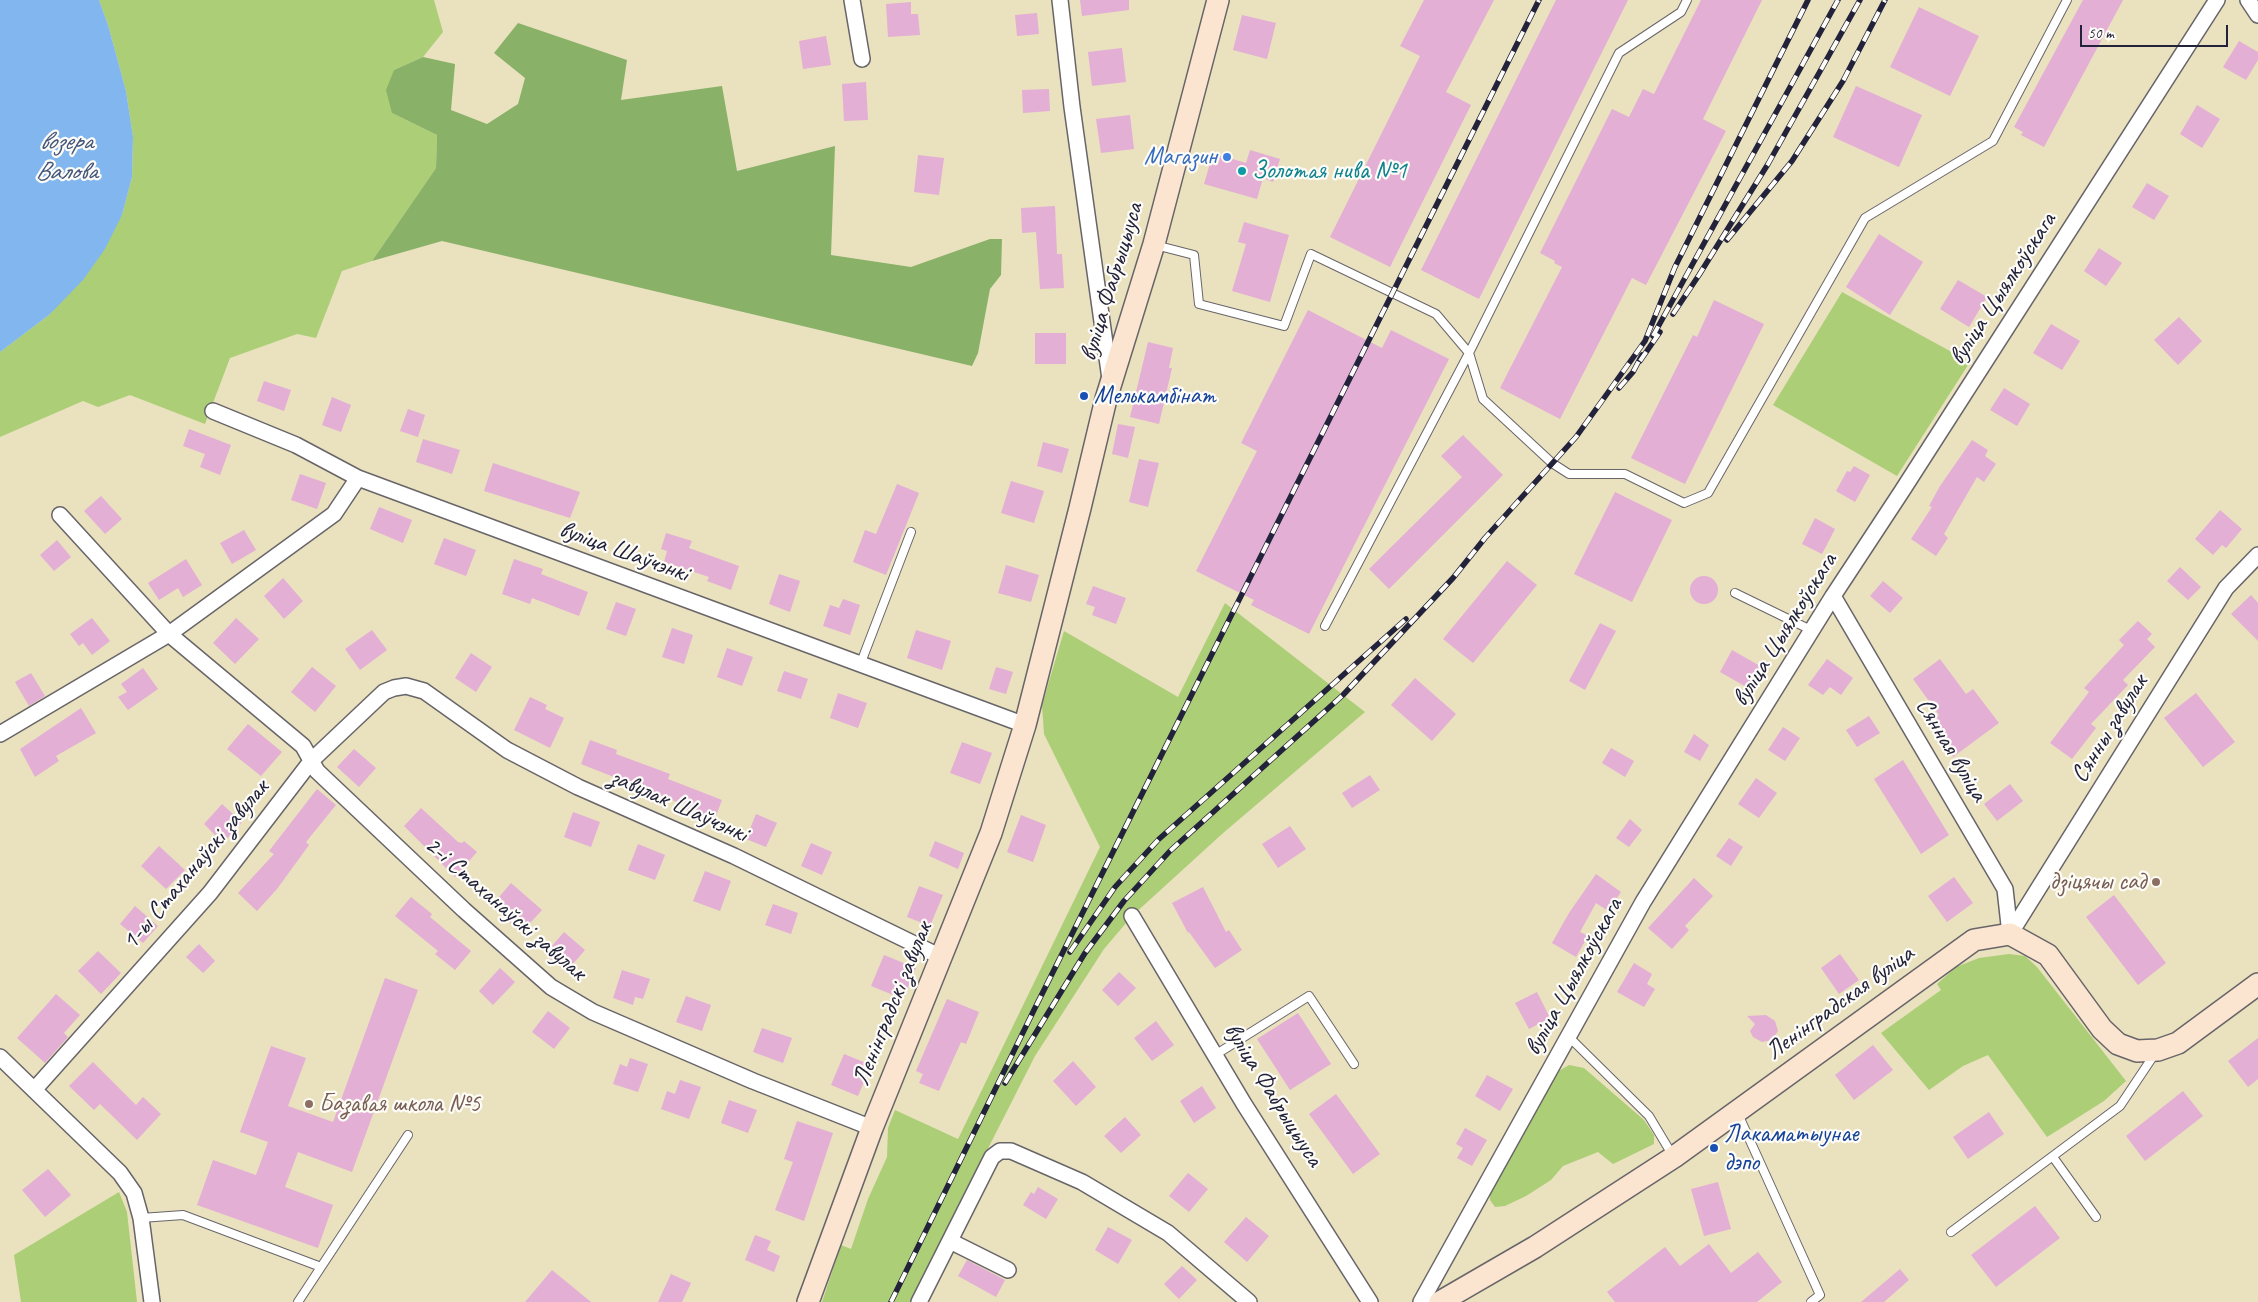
<!DOCTYPE html>
<meta charset="utf-8">
<style>
body{margin:0}
#map{position:relative;width:2258px;height:1302px;overflow:hidden;background:#eae1bf;font-family:Caveat,sans-serif}
canvas{display:block}
.scale{position:absolute;left:2080px;top:25px;width:148px;height:22px;box-sizing:border-box;border:2px solid #22223b;border-top:0;padding-left:6px;font-size:15px;line-height:18px;white-space:nowrap;color:#22223b;-webkit-text-stroke:4px #fdfcf7;paint-order:stroke}
</style>
<div id="map">
<canvas width="2258" height="1302"></canvas>
<div class="scale">50 m</div>
</div>
<script>
const context = document.querySelector('canvas').getContext('2d');
context.lineJoin = 'round';
function paint(path, color) {
  context.fillStyle = color;
  context.fill(path, 'evenodd');
}
function poly(rows) {
  const path = new Path2D();
  for (const r of rows) {
    if (r.length === 3) {
      path.moveTo(r[0] + r[2], r[1]);
      path.arc(r[0], r[1], r[2], 0, 2 * Math.PI);
      continue;
    }
    path.moveTo(r[0], r[1]);
    for (let i = 2; i < r.length; i += 2) path.lineTo(r[i], r[i + 1]);
  }
  return path;
}
function stroke(path, color, width, dash) {
  context.strokeStyle = color;
  context.lineWidth = width;
  context.lineCap = dash ? 'butt' : 'round';
  context.setLineDash(dash || []);
  context.stroke(path);
}
function drawText(font, color, halo, rows, align = 'center') {
  context.font = font + ' Caveat,sans-serif';
  context.lineWidth = 4.5;
  context.setLineDash([]);
  context.textBaseline = 'middle';
  context.strokeStyle = halo;
  context.fillStyle = color;
  for (const [text, x, y, turn = 0] of rows) {
    context.save();
    context.translate(x, y);
    context.rotate((+turn || 0) * Math.PI / 180);
    context.textAlign = isNaN(turn) ? turn : align;
    if (halo) context.strokeText(text, 0, 0);
    context.fillText(text, 0, 0);
    context.restore();
  }
}
const green = poly([
 [99,0,434,0,443,32,423,57,394,70,392,113,437,135,436,168,372,261,342,271,316,338,297,334,230,358,205,424,130,395,98,407,83,401,0,437,0,352,49,315,122,215,132,177,133,137,126,91,108,25],
 [1842,292,1970,362,1897,476,1773,405],
 [1225,603,1365,712,1222,834,1132,916,1104,949,1035,1056,910,1302,822,1302,841,1245,851,1249,868,1199,887,1157,888,1128,895,1110,958,1139,1100,847,1044,734,1042,705,1064,631,1178,697],
 [2009,954,2025,956,2037,967,2126,1081,2104,1101,2047,1137,1988,1055,1963,1066,1929,1090,1881,1033,1941,990,1937,984,1956,967,1979,958],
 [1569,1065,1584,1068,1644,1120,1654,1135,1654,1144,1613,1164,1598,1152,1563,1166,1551,1180,1526,1196,1505,1206,1495,1207,1490,1200,1490,1194,1557,1072],
 [119,1192,127,1212,137,1302,21,1302,14,1255]
]);
const forest = poly([
 [518,23,627,60,621,100,722,86,737,171,835,146,831,255,911,267,990,239,1002,239,1001,275,990,289,978,353,972,366,442,241,372,261,436,168,437,135,392,113,386,90,394,70,423,57,455,64,451,110,487,124,518,104,525,78,494,53]
]);
const water = poly([
 [0,0,99,0,108,25,126,91,133,137,132,177,122,215,105,249,83,280,49,315,0,352]
]);
const building = poly([
 [1080,0,1129,0,1129,10,1082,16],
 [1424,0,1494,0,1446,92,1471,105,1390,267,1330,237,1420,56,1400,46],
 [1556,0,1628,0,1479,299,1421,270],
 [1701,0,1762,0,1703,119,1726,131,1646,285,1632,278,1560,419,1500,388,1562,267,1554,263,1555,261,1540,253,1612,109,1629,117,1643,89,1654,94],
 [2083,0,2123,0,2044,147,2021,135,2023,132,2014,127],
 [911,2,911,14,918,14,920,35,888,37,886,4],
 [1919,7,1979,36,1950,96,1890,67],
 [1037,13,1039,34,1017,36,1015,15],
 [1242,15,1276,23,1267,59,1233,50],
 [826,36,831,65,803,69,799,41],
 [2239,41,2258,52,2258,60,2246,80,2223,67],
 [1122,48,1126,82,1092,86,1088,52],
 [866,82,868,120,844,121,842,84],
 [1856,86,1922,115,1899,167,1833,137],
 [1049,89,1050,111,1023,113,1022,90],
 [2197,105,2220,119,2202,148,2180,134],
 [1130,115,1134,149,1101,153,1096,119],
 [1250,150,1280,159,1273,182,1263,178,1257,199,1204,184,1213,153,1246,163],
 [918,155,944,158,939,195,914,192],
 [2147,183,2169,196,2154,220,2132,207],
 [1055,206,1057,254,1062,254,1064,288,1040,289,1036,232,1022,233,1021,208],
 [1244,222,1289,235,1270,302,1232,291,1246,244,1238,242],
 [1879,234,1923,262,1890,315,1846,287],
 [2099,248,2122,263,2106,286,2084,271],
 [1958,280,1987,297,1969,327,1940,309],
 [1714,300,1764,324,1685,484,1631,458,1693,335,1697,337],
 [1308,310,1382,348,1391,330,1449,359,1309,634,1251,605,1254,600,1196,571,1257,451,1241,443],
 [2179,317,2202,341,2178,365,2154,340],
 [2051,324,2080,341,2062,370,2033,353],
 [1035,333,1066,333,1066,364,1035,364],
 [1148,342,1173,348,1169,368,1172,368,1159,424,1130,417],
 [264,381,291,390,284,411,257,401],
 [2004,388,2030,404,2017,426,1990,410],
 [332,397,351,405,341,432,322,425],
 [408,409,425,415,418,437,400,431],
 [1118,424,1135,427,1128,458,1112,454],
 [189,429,231,445,220,475,200,467,205,454,183,446],
 [1463,435,1503,475,1389,589,1369,569,1462,477,1441,456],
 [423,439,460,450,452,474,416,462],
 [1972,440,1988,450,1985,456,1996,464,1984,482,1977,477,1944,534,1948,538,1936,556,1911,539,1932,507,1929,506,1940,486],
 [1043,442,1069,449,1062,473,1037,466],
 [1139,459,1159,463,1148,507,1129,502],
 [493,463,580,492,570,518,484,491],
 [1854,466,1870,475,1855,502,1836,491,1847,471,1850,472],
 [300,474,326,483,317,509,291,500],
 [1011,481,1044,491,1034,523,1001,513],
 [897,484,919,493,886,575,853,562,865,530,876,534],
 [1615,492,1672,520,1632,602,1574,574],
 [101,496,122,519,105,534,84,511],
 [379,507,412,520,403,543,370,529],
 [2220,510,2242,529,2226,548,2222,545,2213,555,2195,539],
 [1815,518,1835,529,1822,554,1802,544],
 [244,530,256,550,232,564,220,543],
 [666,533,692,541,689,548,739,566,731,590,707,581,709,577,664,562,667,551,661,549],
 [444,538,476,550,466,576,434,564],
 [57,540,71,557,54,571,40,555],
 [186,559,202,585,183,597,178,588,159,600,148,583],
 [514,559,543,569,541,574,588,592,579,616,532,598,530,604,502,594],
 [1507,561,1537,585,1473,663,1443,639],
 [1006,565,1039,575,1031,602,998,593],
 [2180,567,2201,587,2188,600,2167,581],
 [779,574,800,581,790,612,769,604],
 [1704,590,14],
 [283,578,303,601,284,619,264,596],
 [1883,581,1903,598,1890,613,1870,596],
 [1093,586,1126,598,1116,624,1092,615,1095,607,1086,604],
 [2251,595,2258,603,2258,641,2231,614],
 [843,599,860,605,850,635,823,626,830,605,839,608],
 [616,602,636,609,626,636,606,629],
 [92,618,110,641,92,655,83,643,79,646,70,634],
 [236,618,259,639,235,664,213,643],
 [2138,621,2152,634,2147,639,2155,647,2123,680,2128,685,2091,724,2096,728,2072,759,2050,743,2089,692,2084,688,2124,645,2119,640],
 [1600,623,1616,631,1585,690,1569,681],
 [672,628,693,635,684,664,662,657],
 [372,630,387,650,360,670,345,649],
 [916,630,951,641,942,670,907,658],
 [727,648,753,657,742,686,717,677],
 [1732,650,1760,666,1748,688,1720,672],
 [471,653,492,667,476,692,455,678],
 [1827,659,1853,678,1841,695,1830,687,1823,695,1808,685],
 [1940,659,1966,694,1973,689,1999,723,1953,757,1927,723,1939,715,1913,679],
 [312,667,336,686,315,712,291,692],
 [996,667,1013,672,1006,694,989,689],
 [143,668,158,689,128,710,118,697,127,692,121,684],
 [784,671,808,679,801,699,777,691],
 [31,673,45,696,29,706,15,682],
 [1415,678,1456,714,1432,741,1391,705],
 [838,693,867,703,858,728,830,718],
 [2196,693,2235,742,2203,767,2164,718],
 [530,697,547,705,545,709,564,718,550,748,514,730],
 [81,708,96,733,56,756,59,761,35,777,20,749],
 [1869,716,1880,733,1857,747,1846,730],
 [248,724,282,752,261,776,227,749],
 [1783,727,1800,738,1785,761,1768,750],
 [1694,734,1709,745,1700,761,1684,752],
 [590,740,617,750,616,754,670,774,668,779,722,800,714,821,686,810,687,806,581,764],
 [962,742,992,753,980,784,950,773],
 [1611,748,1634,761,1625,777,1602,763],
 [354,749,376,768,359,787,337,767],
 [1903,760,1949,835,1921,854,1874,779],
 [1370,775,1380,790,1352,808,1342,793],
 [1756,778,1777,793,1759,818,1738,804],
 [2010,784,2023,801,1997,821,1984,804],
 [317,789,336,805,306,842,309,845,277,889,257,911,238,893,274,854,269,851],
 [222,804,242,822,223,843,204,824],
 [421,808,458,842,462,843,464,841,477,852,455,877,404,826],
 [573,812,600,822,591,847,564,837],
 [756,814,777,823,766,847,746,839],
 [1021,815,1046,825,1033,862,1007,852],
 [1630,819,1642,830,1629,847,1616,838],
 [1290,826,1306,849,1278,868,1262,844],
 [1729,838,1743,847,1731,866,1716,856],
 [935,841,964,853,958,869,929,856],
 [811,843,832,852,822,875,801,866],
 [638,844,665,855,655,880,628,870],
 [159,846,185,870,166,889,141,866],
 [705,871,731,881,720,911,693,901],
 [1596,874,1621,892,1608,911,1596,903,1580,932,1588,936,1576,957,1552,943,1569,913],
 [1954,877,1973,903,1947,922,1928,896],
 [1694,878,1713,896,1685,926,1689,930,1672,949,1648,928],
 [511,883,542,910,521,933,497,911,505,902,499,897],
 [919,886,943,895,930,926,907,917],
 [1203,887,1226,932,1229,930,1242,950,1215,968,1189,932,1188,933,1172,903],
 [2114,895,2166,963,2138,985,2086,917],
 [411,897,432,914,430,917,471,951,455,970,435,954,438,951,395,916],
 [773,904,798,913,791,934,765,925],
 [135,906,158,926,143,943,120,924],
 [564,932,585,950,566,972,545,954],
 [199,944,215,961,203,973,186,957],
 [98,951,121,973,101,994,78,971],
 [1840,954,1859,980,1839,994,1821,968],
 [884,955,916,968,903,999,871,986],
 [1634,963,1652,974,1647,984,1655,989,1644,1007,1617,992],
 [500,968,515,982,493,1005,479,991],
 [622,970,650,979,643,999,635,997,633,1005,613,998],
 [1119,972,1136,988,1118,1006,1102,990],
 [385,978,418,990,352,1172,298,1152,285,1187,333,1205,318,1248,197,1205,213,1160,256,1175,268,1142,240,1132,271,1046,306,1058,288,1106,333,1122],
 [1537,992,1550,1018,1529,1029,1515,1003],
 [56,994,80,1015,64,1033,68,1037,45,1063,17,1038],
 [686,996,711,1005,702,1031,676,1022],
 [947,999,979,1012,966,1044,961,1042,939,1091,919,1083,923,1074,916,1071],
 [548,1011,570,1028,554,1049,532,1032],
 [1298,1013,1331,1064,1290,1090,1257,1039],
 [1766,1015,1775,1021,1778,1031,1772,1040,1762,1042,1753,1037,1750,1031,1755,1024,1747,1016],
 [1156,1021,1174,1045,1152,1061,1134,1038],
 [762,1028,792,1038,783,1063,753,1052],
 [2258,1038,2258,1079,2248,1087,2228,1061],
 [1873,1045,1893,1070,1854,1100,1835,1075],
 [844,1054,871,1065,858,1096,831,1085],
 [630,1058,648,1064,638,1092,613,1084,620,1064,627,1067],
 [1073,1061,1096,1087,1076,1106,1053,1081],
 [93,1062,136,1105,143,1097,161,1114,137,1140,100,1104,94,1110,69,1086],
 [1487,1075,1513,1089,1500,1111,1475,1096],
 [680,1080,701,1087,689,1119,661,1109,667,1091,675,1094],
 [1202,1086,1216,1108,1194,1123,1180,1101],
 [2183,1091,2203,1116,2145,1161,2126,1136],
 [1336,1094,1380,1154,1353,1174,1309,1114],
 [729,1100,757,1110,748,1133,721,1123],
 [1989,1112,2004,1134,1968,1159,1953,1137],
 [1125,1117,1141,1135,1121,1153,1104,1136],
 [797,1121,833,1133,804,1221,775,1210,793,1162,784,1159],
 [1465,1128,1487,1140,1472,1166,1457,1158,1463,1148,1456,1144],
 [48,1169,71,1195,45,1217,22,1190],
 [1188,1173,1208,1189,1189,1212,1169,1196],
 [1718,1182,1731,1229,1704,1236,1691,1189],
 [1038,1187,1058,1199,1046,1219,1023,1205,1031,1192,1034,1194],
 [2035,1206,2060,1238,1996,1287,1971,1255],
 [1246,1217,1269,1236,1247,1262,1224,1242],
 [1108,1227,1132,1240,1118,1264,1095,1250],
 [755,1235,771,1241,767,1250,780,1256,774,1272,745,1260],
 [1709,1244,1731,1273,1758,1252,1782,1282,1757,1302,1615,1302,1607,1292,1665,1247,1680,1266],
 [967,1260,1005,1280,996,1297,958,1276],
 [1182,1266,1197,1280,1179,1299,1164,1284],
 [1900,1269,1909,1280,1884,1302,1861,1302],
 [552,1270,591,1302,525,1302],
 [671,1274,691,1283,682,1302,658,1302]
]);
const lane = poly([
 [1155,245,1194,255,1199,304,1284,326,1311,254,1436,314,1469,353,1483,399,1552,463,1569,474,1625,474,1684,503,1708,493,1865,218,1993,141,2067,0],
 [1735,593,1811,630],
 [1325,626,1469,353,1619,53,1681,12,1687,0],
 [860,665,911,532],
 [1568,1036,1649,1116,1673,1156],
 [1215,1055,1309,996,1354,1064],
 [1738,1114,1820,1295,1811,1302],
 [2053,1157,2096,1217],
 [141,1218,183,1215,321,1267],
 [1951,1232,2120,1106,2156,1052],
 [298,1302,408,1135]
]);
const street = poly([
 [852,0,862,59],
 [1060,0,1072,107,1110,379],
 [2248,0,2258,15],
 [213,411,296,445,358,478,1025,725],
 [60,515,169,634,303,746,317,771,464,910,551,987,593,1012,753,1081,872,1128],
 [1833,596,2005,889,2010,934],
 [0,734,169,634,334,514,358,478],
 [1132,916,1244,1104,1370,1302],
 [2010,934,2226,588,2258,555],
 [0,1057,120,1173,134,1193,141,1218,152,1302],
 [34,1090,210,893,312,760,384,692,394,688,406,686,424,691,507,750,578,787,734,856,941,957],
 [950,1241,1008,1270],
 [919,1302,992,1157,1000,1151,1011,1151,1082,1182,1168,1233,1249,1302],
 [1421,1302,1643,902,1833,596,1902,491,2217,0]
]);
const secondary = poly([
 [808,1302,872,1128,991,833,1025,725,1080,508,1106,399,1154,244,1218,0],
 [1440,1302,1535,1247,1674,1157,1974,940,2010,934,2048,955,2102,1029,2118,1044,2137,1051,2158,1050,2178,1043,2258,984]
]);
const rail = poly([
 [1727,240,1792,161,1843,81,1885,0],
 [1673,314,1699,275,1768,164,1860,0],
 [1653,336,1838,0],
 [1640,361,1660,332],
 [1619,388,1633,372,1642,355],
 [1070,952,1115,887,1159,839,1406,619],
 [1005,1083,1085,953,1124,901,1170,851,1343,695,1453,578,1485,538,1576,437,1645,341,1675,267,1808,0],
 [891,1302,1034,1010,1539,0]
]);
const markers = [
 [1227,157,5,"#3f7fe0"],
 [1242,171,5,"#0f9aa8"],
 [1084,396,5,"#1a4fb4"],
 [2156,882,5,"#8d6e63"],
 [309,1104,5,"#8d6e63"],
 [1714,1148,5,"#1a4fb4"]
];
const shopNames = [
 ["Магазин",1217,157]
];
const cultureNames = [
 ["Золотая нива №1",1252,171]
];
const streetNames = [
 ["вуліца Фабрыцыуса",1112,282,-73],
 ["вуліца Цыялкоўскага",2003,289,-57],
 ["вуліца Шаўчэнкі",624,552,20],
 ["вуліца Цыялкоўскага",1785,630,-58],
 ["Сянны завулак",2110,729,-58],
 ["Сянная вуліца",1951,750,59],
 ["завулак Шаўчэнкі",679,806,24],
 ["1-ы Стаханаўскі завулак",196,865,-50],
 ["2-і Стаханаўскі завулак",505,909,41],
 ["вуліца Цыялкоўскага",1574,977,-61],
 ["Ленінградская вуліца",1840,1003,-36],
 ["Ленінградскі завулак",893,1004,-68],
 ["вуліца Фабрыцыуса",1273,1095,58]
];
const transitNames = [
 ["Мелькамбінат",1094,396],
 ["Лакаматыунае",1724,1134],
 ["дэпо",1724,1163]
];
const educationNames = [
 ["дзіцячы сад",2146,882],
 ["Базавая школа №5",319,1104,"left"]
];
const waterNames = [
 ["возера",66,142],
 ["Валова",66,172]
];
paint(green, '#acce77');
paint(forest, '#89b168');
paint(water, '#81b6ef');
paint(building, '#e3afd4');
stroke(lane, '#686569', 10);
stroke(street, '#686569', 18);
stroke(secondary, '#686569', 24);
stroke(lane, '#fff', 8);
stroke(street, '#fff', 15);
stroke(secondary, '#fce5d0', 21);
stroke(rail, '#22223b', 5.5);
stroke(rail, '#fdfcf7', 4, [11]);
for (const [x, y, r, color] of markers) {
  const dot = new Path2D();
  dot.arc(x, y, r, 0, 2 * Math.PI);
  context.fillStyle = color;
  context.fill(dot);
  stroke(dot, '#fdfcf7', 2);
}
drawText('25px', '#366cbe', '#fdfcf7', shopNames, 'right');
drawText('25px', '#0d838f', '#fdfcf7', cultureNames, 'left');
drawText('25px', '#22223b', '#fdfcf7', streetNames);
drawText('25px', '#164399', '#fdfcf7', transitNames, 'left');
drawText('25px', '#785e54', '#fdfcf7', educationNames, 'right');
drawText('italic 26px', '#43567a', '#fdfcf7', waterNames);
</script>
